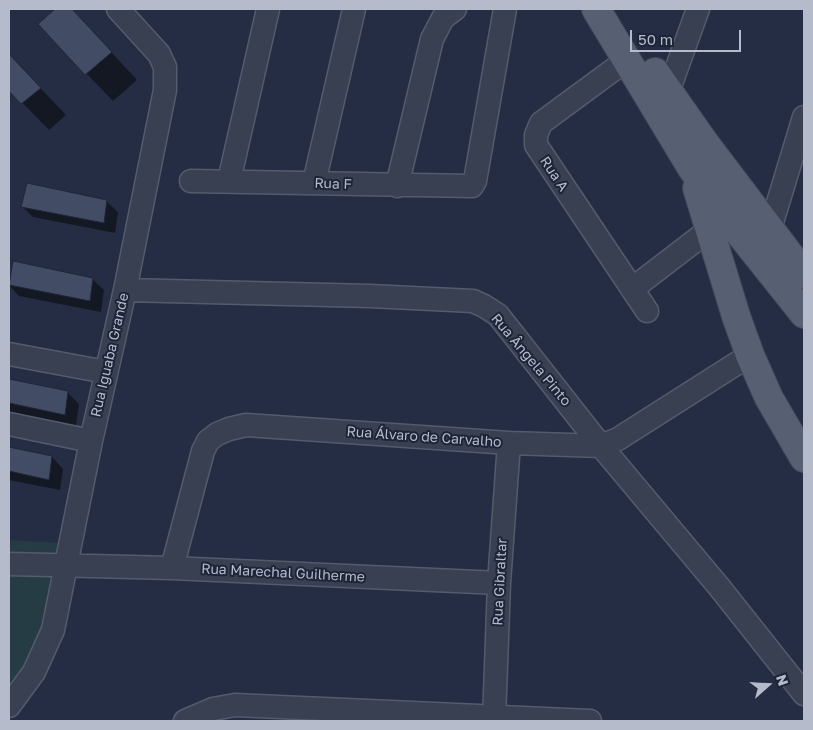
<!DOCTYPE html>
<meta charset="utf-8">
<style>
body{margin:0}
#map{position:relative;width:813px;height:730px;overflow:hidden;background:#242d43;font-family:"Golos Text",sans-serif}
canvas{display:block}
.frame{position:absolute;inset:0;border:10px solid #b6bbcc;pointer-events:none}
.north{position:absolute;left:743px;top:660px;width:50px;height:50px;-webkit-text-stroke:4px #1d2538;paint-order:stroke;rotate:71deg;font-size:14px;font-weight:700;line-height:20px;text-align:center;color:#b6bbcc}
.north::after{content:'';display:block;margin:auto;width:18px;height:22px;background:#b6bbcc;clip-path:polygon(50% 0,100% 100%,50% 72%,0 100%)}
.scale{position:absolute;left:630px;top:30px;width:111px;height:22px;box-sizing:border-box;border:2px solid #b6bbcc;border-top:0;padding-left:6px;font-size:15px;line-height:18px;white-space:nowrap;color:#b6bbcc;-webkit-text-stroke:4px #1d2538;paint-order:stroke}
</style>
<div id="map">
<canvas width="813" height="730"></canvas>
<div class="frame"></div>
<div class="north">N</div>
<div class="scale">50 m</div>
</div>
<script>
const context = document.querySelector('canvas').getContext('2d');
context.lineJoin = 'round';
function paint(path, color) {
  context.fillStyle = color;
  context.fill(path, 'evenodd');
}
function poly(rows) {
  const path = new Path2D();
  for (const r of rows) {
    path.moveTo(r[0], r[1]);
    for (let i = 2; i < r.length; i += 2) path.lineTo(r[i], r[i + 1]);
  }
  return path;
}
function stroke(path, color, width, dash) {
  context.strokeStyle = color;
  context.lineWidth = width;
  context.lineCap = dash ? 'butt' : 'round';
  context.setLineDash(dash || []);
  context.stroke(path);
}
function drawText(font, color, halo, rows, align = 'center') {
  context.font = font + ' "Golos Text",sans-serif';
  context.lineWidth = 4;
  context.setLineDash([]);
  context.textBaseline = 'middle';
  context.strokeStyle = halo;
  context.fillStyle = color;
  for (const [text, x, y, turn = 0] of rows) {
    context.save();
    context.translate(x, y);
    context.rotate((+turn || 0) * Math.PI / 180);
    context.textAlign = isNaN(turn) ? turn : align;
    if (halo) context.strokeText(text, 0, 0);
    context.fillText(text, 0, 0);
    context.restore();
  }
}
const green = poly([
 [9,540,60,543,42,625,29,657,9,686]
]);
const shadow = poly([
 [56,9,71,9,137,80,113,101,39,24],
 [9,55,66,115,49,130,9,89],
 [106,201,118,212,115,233,33,217,22,206],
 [14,262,92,279,104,290,101,312,19,296,9,285],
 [9,380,68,393,79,404,76,425,9,412],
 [9,448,52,457,63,469,60,490,9,480]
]);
const building = poly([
 [55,9,72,9,112,52,85,75,38,24,55,9],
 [9,54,41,88,21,104,9,91,9,54],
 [27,183,107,200,104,223,21,207,27,183],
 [13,261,93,278,90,301,9,285,13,261],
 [9,379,68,391,65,415,9,403,9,379],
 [9,447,52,456,49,480,9,471,9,447]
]);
const minor = poly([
 [628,59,541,123,536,135,536,145,647,311],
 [668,92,698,9],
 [191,181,472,186,475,181,505,9],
 [229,181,268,9],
 [314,183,354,9],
 [397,186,432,39,443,18,455,9],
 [770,229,804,117],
 [632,289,709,230],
 [125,290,370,296,473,301,484,306,498,315,601,446,720,588,804,694],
 [9,354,106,372],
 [9,424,91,441],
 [9,564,172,568,499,583],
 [172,568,203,451,208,441,217,434,229,429,246,425,509,443,601,446,618,439,750,355],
 [9,706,34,672,53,630,91,441,125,290,165,90,165,67,159,54,118,9],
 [185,721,213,709,235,705,590,721],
 [494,721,499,583,509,443]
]);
const major = poly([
 [596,9,691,167,725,215,804,314],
 [655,72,704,142,804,274],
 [697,188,736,316,750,355,769,398,804,458]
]);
const streetNames = [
 ["Rua A",554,174,56],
 ["Rua F",333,184,2],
 ["Rua Iguaba Grande",110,355,-77],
 ["Rua Ângela Pinto",531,360,50],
 ["Rua Álvaro de Carvalho",424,437,4],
 ["Rua Marechal Guilherme",283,573,3],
 ["Rua Gibraltar",500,582,-87]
];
paint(green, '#263c44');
paint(shadow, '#0007');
paint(building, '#434c65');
stroke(building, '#1f2739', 1);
stroke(minor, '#545b6c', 25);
stroke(major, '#43495b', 30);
stroke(minor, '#394052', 22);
stroke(major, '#575f72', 28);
drawText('14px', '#b6bbcc', '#1d2538', streetNames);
</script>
